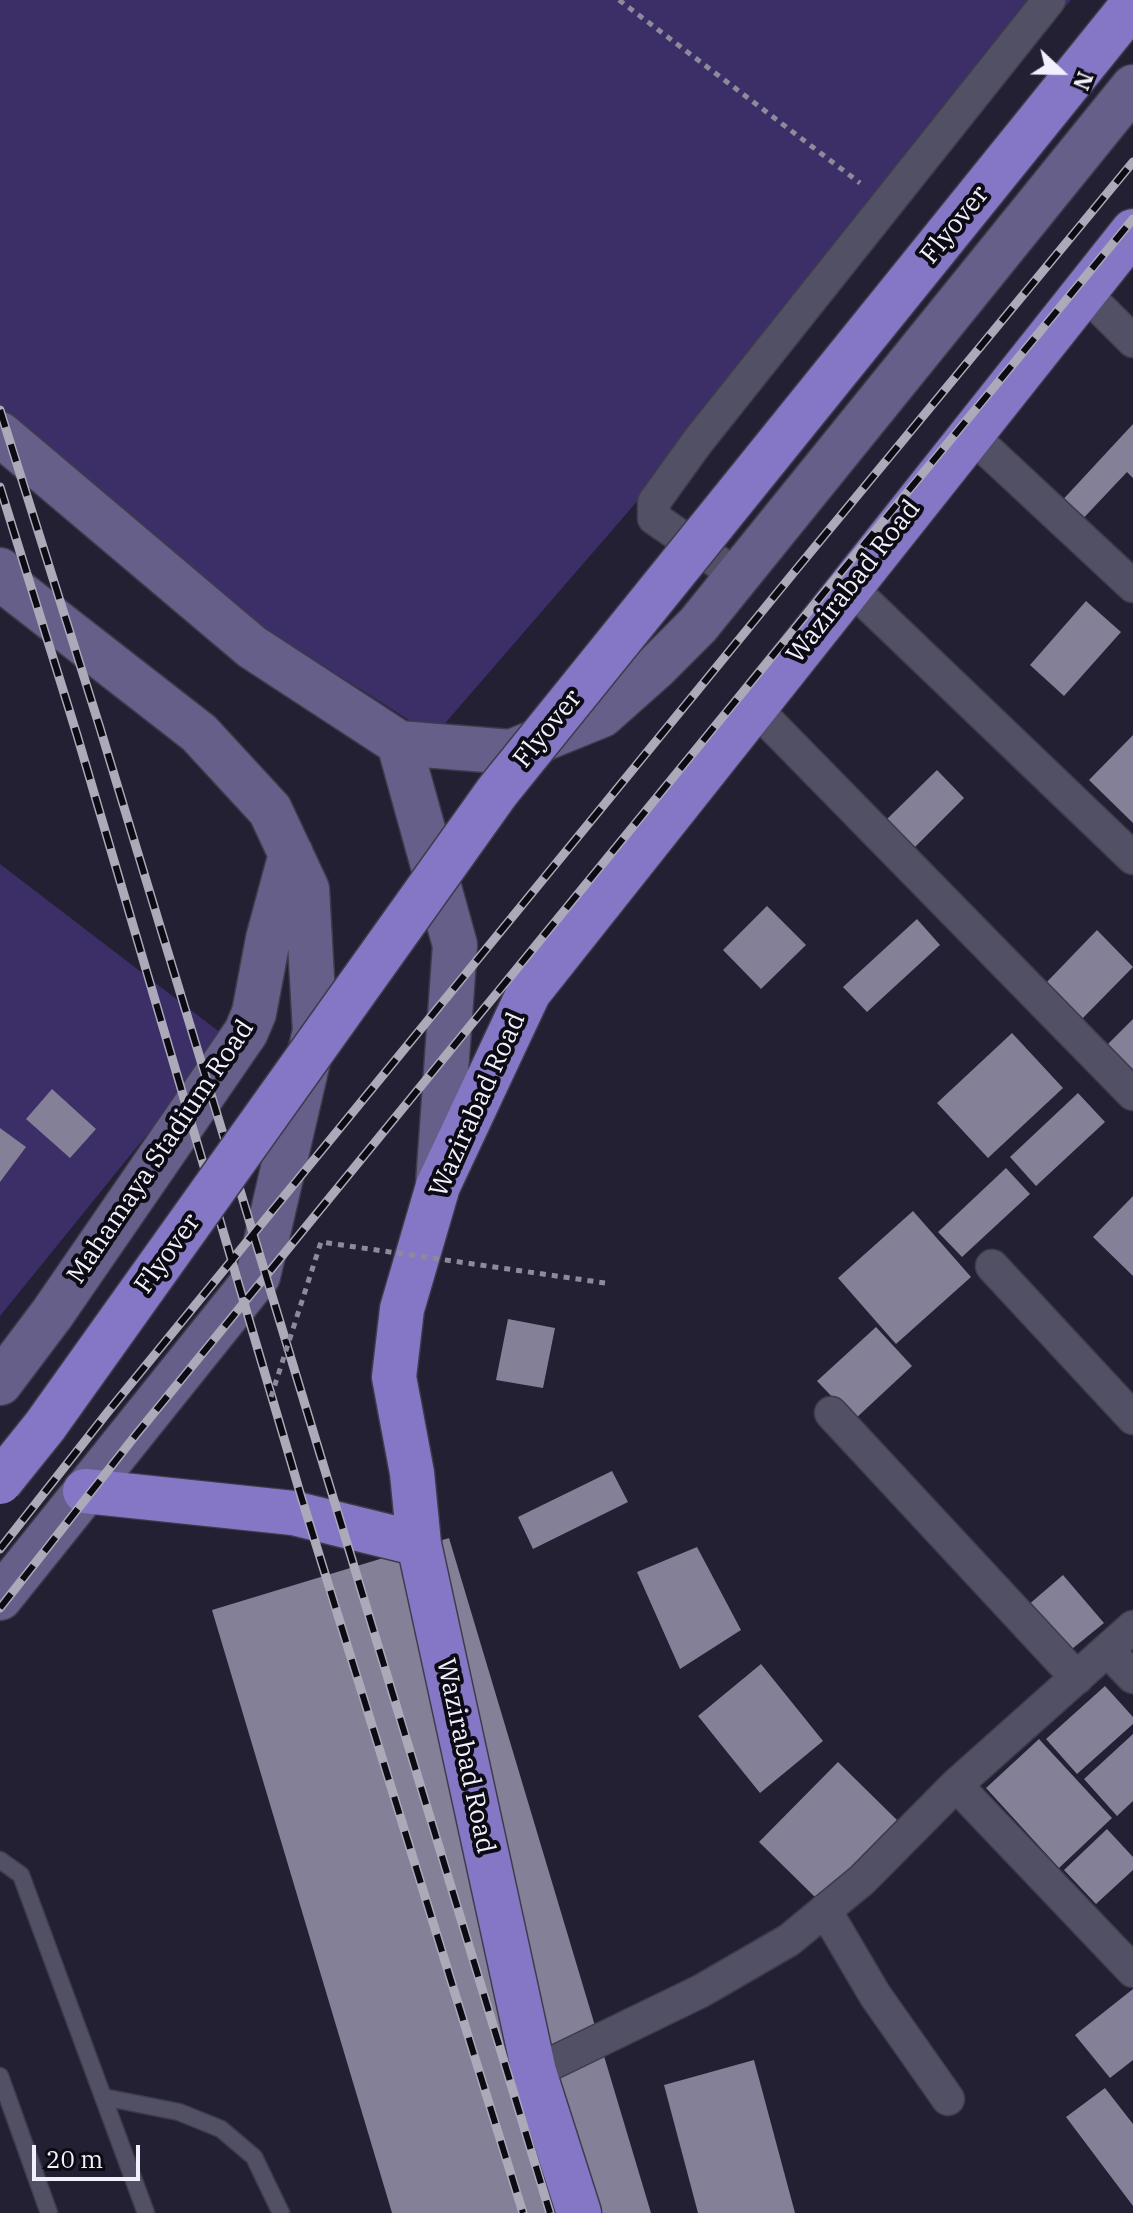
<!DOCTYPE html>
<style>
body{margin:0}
#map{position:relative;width:1133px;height:2213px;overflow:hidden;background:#222032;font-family:"IBM Plex Serif",serif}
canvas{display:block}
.north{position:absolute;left:1021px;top:32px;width:80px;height:80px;-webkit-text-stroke:6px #0c0b13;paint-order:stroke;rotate:112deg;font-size:22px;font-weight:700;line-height:32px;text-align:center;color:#f1f0fd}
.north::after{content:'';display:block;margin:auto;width:28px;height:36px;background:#f1f0fd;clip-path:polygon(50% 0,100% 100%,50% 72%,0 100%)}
.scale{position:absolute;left:32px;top:2145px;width:108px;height:36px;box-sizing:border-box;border:4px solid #f1f0fd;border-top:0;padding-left:10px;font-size:24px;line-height:28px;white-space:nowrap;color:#f1f0fd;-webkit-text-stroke:6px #0c0b13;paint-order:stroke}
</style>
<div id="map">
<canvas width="1133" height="2213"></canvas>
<div class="north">N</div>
<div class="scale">20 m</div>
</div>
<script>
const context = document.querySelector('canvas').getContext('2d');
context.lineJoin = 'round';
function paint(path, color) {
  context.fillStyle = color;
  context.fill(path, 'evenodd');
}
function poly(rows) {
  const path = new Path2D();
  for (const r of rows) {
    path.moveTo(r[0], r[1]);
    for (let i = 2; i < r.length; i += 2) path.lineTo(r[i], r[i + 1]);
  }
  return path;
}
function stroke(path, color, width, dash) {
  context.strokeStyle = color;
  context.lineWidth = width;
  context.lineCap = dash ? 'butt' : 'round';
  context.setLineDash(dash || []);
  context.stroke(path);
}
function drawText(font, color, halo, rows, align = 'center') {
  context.font = font + ' "IBM Plex Serif",serif';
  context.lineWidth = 8;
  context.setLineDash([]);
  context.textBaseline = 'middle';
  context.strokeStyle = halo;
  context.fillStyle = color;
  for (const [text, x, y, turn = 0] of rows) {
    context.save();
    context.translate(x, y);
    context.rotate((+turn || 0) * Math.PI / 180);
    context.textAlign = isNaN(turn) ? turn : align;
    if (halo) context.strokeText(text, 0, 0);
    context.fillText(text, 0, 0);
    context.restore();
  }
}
const green = poly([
 [0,0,1071,0,434,736,0,460],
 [0,864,226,1037,0,1316]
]);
const building = poly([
 [1133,424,1133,478,1127,472,1077,525,1057,506],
 [1086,601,1121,632,1064,696,1030,665],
 [1133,735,1133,823,1089,780],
 [937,770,964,798,914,848,886,820],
 [767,906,806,945,761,989,723,950],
 [917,919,940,945,867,1012,843,987],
 [1097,930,1133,967,1079,1022,1042,987],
 [1133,1019,1133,1083,1101,1051],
 [1012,1033,1063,1088,988,1158,937,1103],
 [52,1089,96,1129,70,1158,26,1119],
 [1078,1093,1105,1122,1036,1186,1010,1157],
 [0,1128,26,1147,0,1182],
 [1006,1168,1030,1194,962,1257,938,1232],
 [1133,1196,1133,1276,1093,1237],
 [913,1211,971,1277,896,1344,838,1278],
 [508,1319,555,1328,543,1388,496,1380],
 [876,1327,912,1366,854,1420,817,1381],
 [612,1471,628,1502,533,1549,518,1517],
 [449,1538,651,2213,392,2213,212,1610],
 [697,1547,741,1630,680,1669,637,1572],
 [1063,1575,1104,1623,1067,1653,1027,1606],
 [761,1664,823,1741,760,1793,698,1716],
 [1105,1686,1133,1717,1133,1724,1077,1774,1046,1739],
 [1133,1734,1133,1801,1117,1816,1084,1779],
 [1039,1739,1112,1818,1059,1868,986,1788],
 [838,1762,897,1820,818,1900,759,1842],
 [1107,1829,1133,1857,1133,1870,1096,1904,1064,1870],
 [1133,1989,1133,2060,1110,2078,1075,2035],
 [754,2060,795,2213,698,2213,664,2085],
 [1105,2088,1133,2124,1133,2206,1066,2117]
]);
const path = poly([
 [619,0,860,183]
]);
const service = poly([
 [0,1860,21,1875,146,2213],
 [0,2076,49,2213],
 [103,2097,179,2112,221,2129,254,2157,281,2213]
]);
const minor = poly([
 [1084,292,1133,341],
 [971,435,1133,586],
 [738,576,654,518,654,502,698,441,1049,0],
 [850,587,1133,858],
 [754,707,1133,1094],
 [992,1266,1133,1418],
 [831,1413,1077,1678],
 [1108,1651,1133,1677],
 [956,1785,1133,1971],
 [825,1910,875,1995,948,2099],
 [534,2072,701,1991,789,1940,862,1880,956,1785,1133,1627]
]);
const secondary = poly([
 [0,434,252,647,399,743,511,752,602,715,656,667,698,625,1133,87],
 [0,570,14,589,199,733,270,810,307,889,315,1031,258,1276,0,1598],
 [399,743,455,945,438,1184],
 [0,1383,52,1314,246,1032,254,1013,268,939,291,854]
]);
const trunk = poly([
 [85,1491,293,1513,419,1544],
 [579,2213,534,2072,419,1544,412,1473,394,1377,402,1309,438,1186,529,992,1133,231]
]);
const rail = poly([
 [0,410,100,728,550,2213],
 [0,487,77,735,301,1496,523,2213],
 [0,1549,107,1413,795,571,1133,162],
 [0,1608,135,1436,823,594,1133,219]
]);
const pathBridge = poly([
 [271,1397,321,1242,605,1283]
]);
const trunkBridge = poly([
 [0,1482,45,1426,497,792,1133,4]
]);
const streetNames = [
 ["Flyover",955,225,-51],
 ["Wazirabad Road",854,582,-52],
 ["Flyover",548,729,-51],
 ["Wazirabad Road",478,1105,-66],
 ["Mahamaya Stadium Road",161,1152,-56],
 ["Flyover",168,1254,-54],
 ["Wazirabad Road",465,1756,78]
];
paint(green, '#3c2f68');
paint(building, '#838097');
stroke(service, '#3e3c4b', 19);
stroke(minor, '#3e3c4b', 35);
stroke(secondary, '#3e3c4b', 47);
stroke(trunk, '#3e3c4b', 47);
stroke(path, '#8d8b9b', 5, [6, 6]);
stroke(service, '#525065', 16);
stroke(minor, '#525065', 32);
stroke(secondary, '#665f89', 44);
stroke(trunk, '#8677c6', 44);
stroke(rail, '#acaab9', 9);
stroke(rail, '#0c0b13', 6, [18]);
stroke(trunkBridge, '#3e3c4b', 47, []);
stroke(pathBridge, '#8d8b9b', 5, [6, 6]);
stroke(trunkBridge, '#8677c6', 44);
drawText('26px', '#f1f0fd', '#0c0b13', streetNames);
</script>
